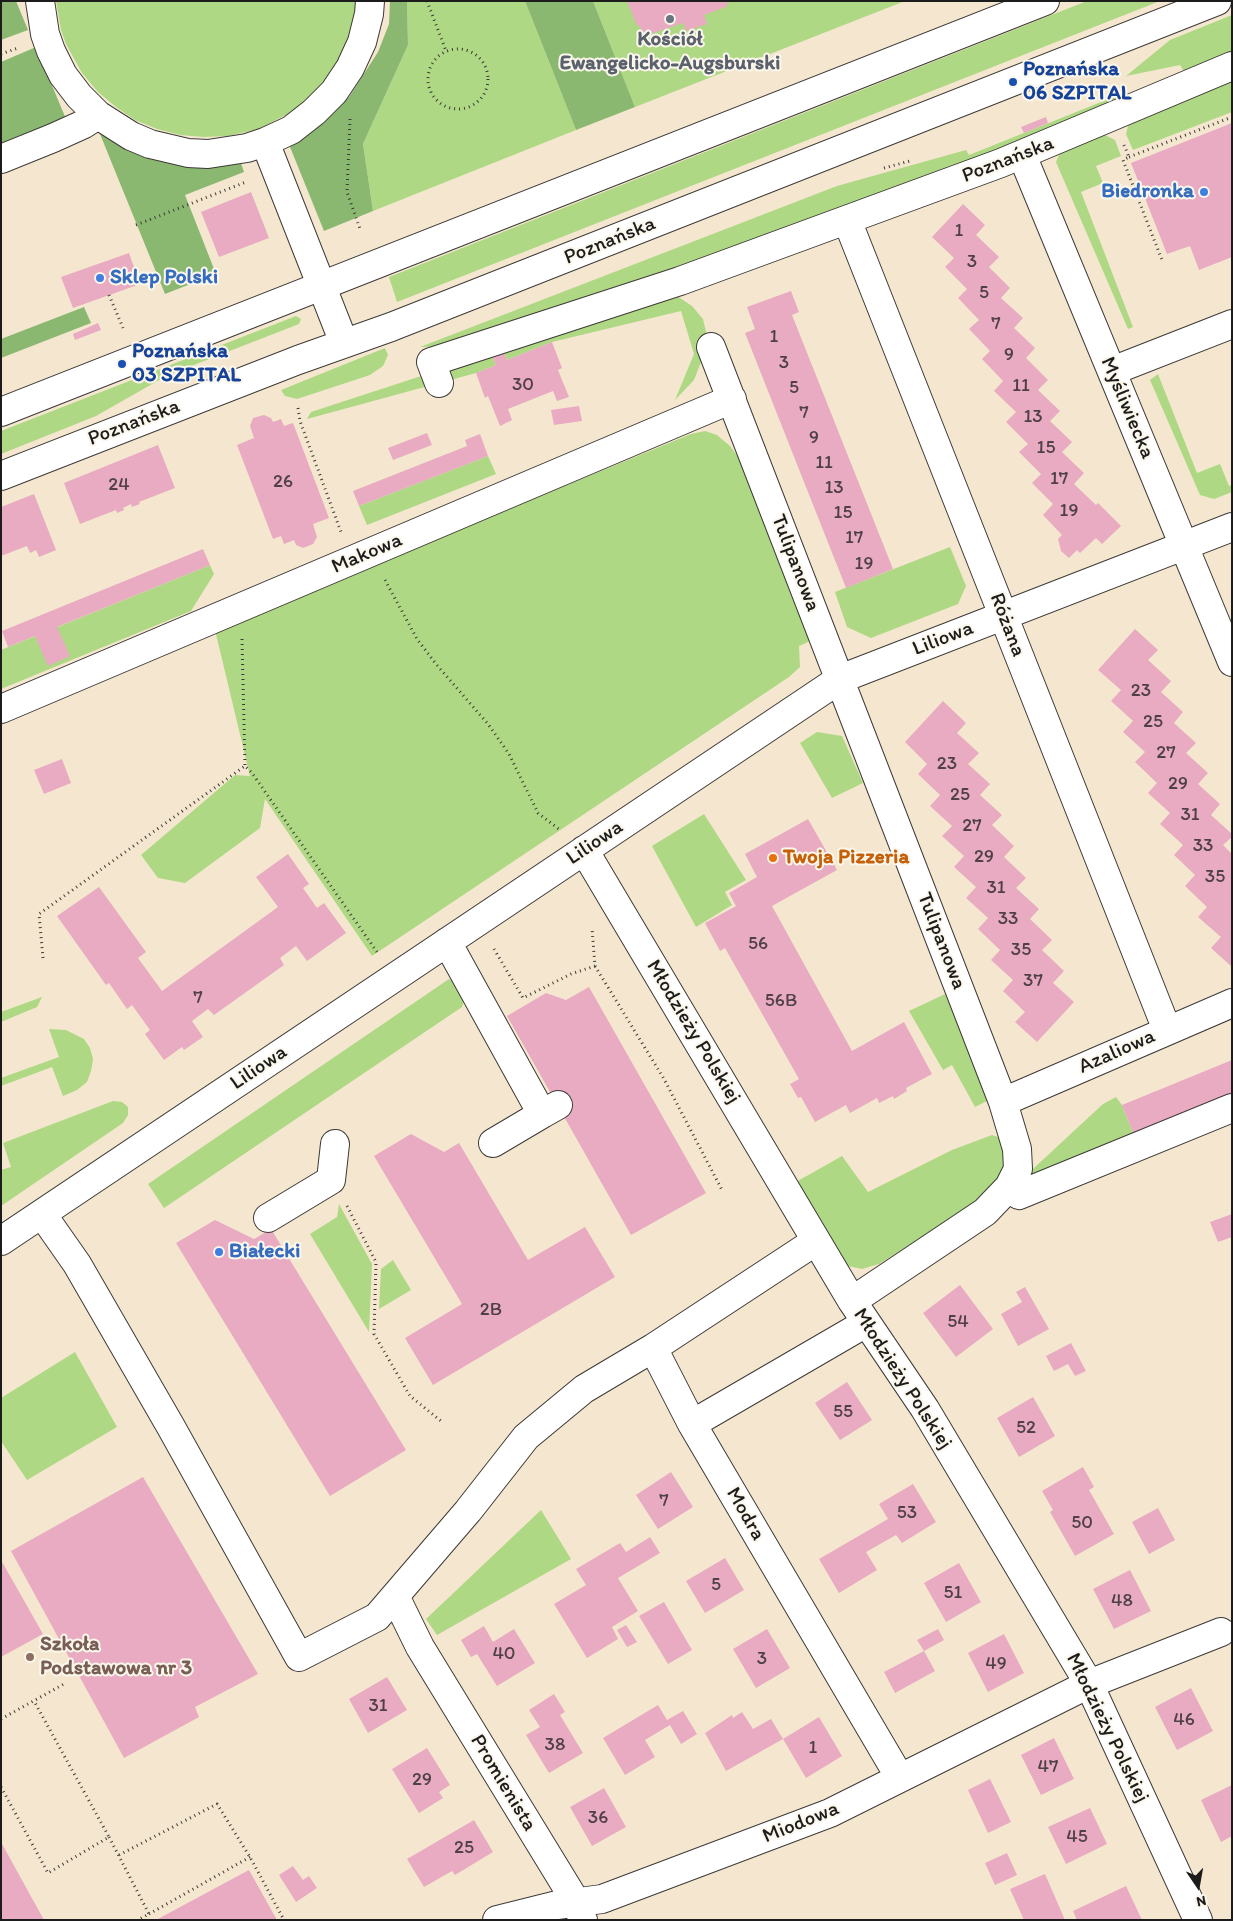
<!DOCTYPE html>
<meta charset="utf-8">
<style>
body{margin:0}
#map{position:relative;width:1233px;height:1921px;overflow:hidden;background:#f5e7cf;font-family:Itim,sans-serif}
canvas{display:block}
.frame{position:absolute;inset:0;border:2px solid #1c1c1c;pointer-events:none}
.north{position:absolute;left:1173px;top:1861px;width:50px;height:50px;-webkit-text-stroke:4px #fbf7ec;paint-order:stroke;rotate:168deg;font-size:14px;font-weight:700;line-height:20px;text-align:center;color:#1c1c1c}
.north::after{content:'';display:block;margin:auto;width:18px;height:22px;background:#1c1c1c;clip-path:polygon(50% 0,100% 100%,50% 72%,0 100%)}
</style>
<div id="map">
<canvas width="1233" height="1921"></canvas>
<div class="frame"></div>
<div class="north">N</div>
</div>
<script>
const context = document.querySelector('canvas').getContext('2d');
context.lineJoin = 'round';
function paint(path, color) {
  context.fillStyle = color;
  context.fill(path, 'evenodd');
}
function poly(rows) {
  const path = new Path2D();
  for (const r of rows) {
    if (r.length === 3) {
      path.moveTo(r[0] + r[2], r[1]);
      path.arc(r[0], r[1], r[2], 0, 2 * Math.PI);
      continue;
    }
    path.moveTo(r[0], r[1]);
    for (let i = 2; i < r.length; i += 2) path.lineTo(r[i], r[i + 1]);
  }
  return path;
}
function stroke(path, color, width, dash) {
  context.strokeStyle = color;
  context.lineWidth = width;
  context.lineCap = dash ? 'butt' : 'round';
  context.setLineDash(dash || []);
  context.stroke(path);
}
function drawText(font, color, halo, rows, align = 'center') {
  context.font = font + ' Itim,sans-serif';
  context.lineWidth = 4;
  context.setLineDash([]);
  context.textBaseline = 'middle';
  context.strokeStyle = halo;
  context.fillStyle = color;
  for (const [text, x, y, turn = 0] of rows) {
    context.save();
    context.translate(x, y);
    context.rotate((+turn || 0) * Math.PI / 180);
    context.textAlign = isNaN(turn) ? turn : align;
    if (halo) context.strokeText(text, 0, 0);
    context.fillText(text, 0, 0);
    context.restore();
  }
}
const green = poly([
 [56,1,358,1,352,33,342,55,330,76,314,94,295,110,259,129,228,136,204,137,180,135,157,129,135,120,116,107,98,92,82,73,66,44,61,30],
 [407,1,525,1,576,130,373,211,363,144,408,45],
 [593,1,905,1,635,107],
 [1087,1,1160,1,397,302,389,277],
 [1232,15,1232,56,1186,75,1180,65,1126,76,1170,40],
 [1232,78,1232,112,1133,150,1126,134,1129,122],
 [1166,85,965,167,454,346,420,347,837,186,966,150,969,155,1111,98],
 [1101,133,1115,140,1121,156,1096,166,1103,183,1081,192,1133,327,1128,329,1056,162,1061,150],
 [677,296,692,306,703,319,707,336,703,357,694,380,675,400,694,354,681,311,552,342,507,360,504,353,493,358,496,365,476,373,307,419,311,412,660,298],
 [296,316,301,319,299,324,168,375,96,416,1,454,1,431],
 [385,348,388,355,383,366,370,375,297,399,285,396,281,390],
 [1158,374,1197,473,1220,464,1229,486,1232,485,1232,492,1214,499,1200,495,1150,380],
 [705,431,717,435,730,446,742,462,810,641,799,646,800,667,789,677,372,956,265,799,260,828,185,883,158,878,141,855,235,775,250,776,215,630,691,434],
 [488,456,496,474,367,525,359,506],
 [950,547,966,586,958,604,871,638,847,627,835,592],
 [210,565,214,574,191,611,1,689,1,650],
 [817,732,842,736,863,783,832,798,800,743],
 [704,814,746,880,725,892,732,905,696,927,652,846],
 [449,979,455,983,465,998,462,1007,164,1208,148,1184],
 [945,994,991,1099,975,1107,952,1065,943,1070,909,1011],
 [42,997,37,1007,1,1022,1,1012],
 [49,1029,66,1030,84,1039,90,1048,93,1059,91,1071,87,1082,77,1090,63,1096,52,1067,1,1086,1,1078,59,1057],
 [1116,1097,1122,1105,1134,1135,1021,1180,1103,1104],
 [113,1101,122,1102,128,1107,128,1115,123,1123,1,1206,1,1170,11,1167,3,1143],
 [992,1135,1001,1138,1009,1146,1003,1176,981,1198,957,1215,879,1264,862,1269,848,1266,839,1255,796,1182,842,1156,868,1192,952,1150],
 [339,1204,372,1264,369,1332,310,1234,337,1217],
 [393,1260,411,1290,379,1309,381,1269],
 [75,1352,117,1427,27,1480,1,1441,1,1398],
 [541,1510,571,1559,437,1635,426,1619]
]);
const forest = poly([
 [1,1,16,1,28,30,1,40],
 [390,1,407,1,408,45,363,144,373,211,324,231,288,142,325,118,349,97,378,52,389,24],
 [525,1,593,1,635,107,576,130],
 [36,47,66,119,1,145,1,62],
 [106,132,240,160,244,172,185,195,216,274,165,294,100,134],
 [84,307,91,323,1,358,1,339]
]);
const building = poly([
 [627,1,732,1,726,4,728,6,704,15,707,24,686,31,683,23,644,36,639,25,637,26],
 [1046,117,1048,123,1024,133,1021,127],
 [1232,123,1232,257,1199,270,1190,246,1167,254,1131,163],
 [251,192,269,238,219,257,201,212],
 [963,204,985,225,976,235,999,257,989,267,1010,288,1001,298,1023,318,1014,328,1035,348,1026,358,1048,380,1038,390,1060,411,1050,421,1072,442,1062,452,1084,473,1074,484,1096,505,1098,503,1121,526,1102,544,1096,538,1080,553,1077,550,1069,558,1061,551,1058,539,1062,535,1043,515,1053,504,1032,483,1041,474,1019,452,1028,444,1006,422,1016,412,994,391,1003,381,982,359,990,351,969,329,979,320,958,298,967,289,945,267,954,258,932,237],
 [129,253,140,284,73,308,61,277],
 [791,291,799,312,792,315,893,569,846,588,745,333,755,329,747,307],
 [98,323,101,330,75,340,73,334],
 [552,342,562,368,558,370,569,397,557,401,553,391,508,409,512,420,500,426,488,396,485,398,476,373,496,365,493,358,504,353,507,360],
 [579,406,582,421,554,425,551,410],
 [264,415,271,418,273,422,281,419,284,426,293,423,329,518,313,524,317,537,313,544,303,548,296,545,294,540,284,544,281,536,273,539,237,445,254,438,250,426,253,418],
 [427,433,432,445,393,460,388,448],
 [480,434,488,456,359,506,353,491,467,446,465,440],
 [158,445,175,488,139,502,140,504,132,507,131,504,123,508,124,510,117,513,116,510,80,524,64,483],
 [34,494,56,550,39,557,36,550,30,553,27,546,1,556,1,507],
 [203,549,210,565,57,627,70,656,48,666,35,636,8,647,2,631],
 [1135,629,1158,650,1148,660,1171,681,1161,692,1183,712,1174,723,1196,743,1186,753,1208,773,1198,784,1220,804,1211,815,1232,834,1232,837,1223,845,1232,854,1232,967,1211,948,1221,937,1198,917,1207,907,1185,886,1195,875,1174,855,1183,845,1160,824,1170,813,1148,793,1157,783,1135,762,1145,752,1123,732,1133,721,1111,701,1121,690,1098,670],
 [943,701,966,723,957,733,979,753,968,764,990,784,980,795,1002,815,992,825,1014,846,1004,857,1026,878,1016,888,1039,909,1030,919,1052,940,1042,950,1064,971,1053,983,1074,1002,1037,1042,1015,1022,1025,1012,1003,991,1013,980,991,960,1000,950,978,929,988,918,966,898,976,887,954,867,964,856,942,836,952,826,930,806,940,795,918,774,927,764,905,742],
 [62,759,71,783,44,794,34,770],
 [808,819,837,870,772,906,852,1051,904,1022,932,1074,906,1088,907,1091,894,1099,893,1096,879,1103,877,1098,850,1113,846,1105,815,1122,801,1097,798,1098,790,1084,799,1079,725,948,720,951,705,923,736,906,729,893,757,877,745,854],
 [288,854,309,884,303,888,317,908,324,903,346,933,307,961,296,946,280,958,284,965,214,1015,208,1009,192,1021,203,1037,184,1050,182,1047,164,1060,145,1034,150,1030,132,1005,127,1009,109,983,106,985,57,916,99,887,146,952,138,958,162,991,278,907,256,877],
 [589,987,706,1193,631,1235,507,1016,546,993,566,1000],
 [1232,1060,1232,1095,1134,1135,1122,1105],
 [411,1134,444,1152,459,1143,528,1260,585,1227,615,1277,433,1385,405,1338,462,1304,374,1156],
 [1232,1214,1232,1237,1218,1242,1210,1222],
 [215,1220,254,1239,271,1229,406,1450,330,1496,176,1243],
 [960,1285,993,1329,956,1357,923,1313],
 [1025,1287,1049,1329,1018,1346,1001,1314,1022,1302,1016,1292],
 [1071,1343,1086,1371,1075,1376,1068,1364,1054,1371,1046,1356],
 [847,1382,872,1420,840,1440,815,1403],
 [1033,1397,1055,1436,1019,1457,997,1418],
 [1083,1467,1094,1487,1089,1490,1114,1534,1075,1556,1050,1512,1053,1510,1042,1491],
 [671,1472,693,1507,658,1529,636,1495],
 [143,1477,258,1674,195,1707,199,1717,124,1758,11,1551],
 [913,1484,936,1522,902,1543,896,1535,866,1552,877,1570,839,1593,819,1559,888,1519,879,1504],
 [1158,1508,1175,1540,1149,1554,1132,1522],
 [650,1537,660,1553,618,1578,638,1611,612,1627,618,1639,587,1658,554,1604,586,1585,576,1569,620,1543,626,1552],
 [725,1558,744,1590,705,1613,686,1581],
 [1,1560,43,1634,1,1657],
 [959,1563,981,1602,946,1622,924,1583],
 [1130,1570,1151,1611,1114,1629,1093,1589],
 [664,1602,692,1650,668,1664,639,1616],
 [626,1625,637,1642,627,1647,617,1630],
 [484,1626,493,1642,514,1629,535,1663,497,1686,477,1654,471,1657,461,1640],
 [767,1629,790,1668,756,1688,733,1649],
 [938,1629,944,1640,924,1651,935,1671,895,1693,884,1672,924,1651,917,1640],
 [1004,1634,1024,1673,988,1692,968,1653],
 [387,1677,407,1710,368,1733,349,1699],
 [1191,1688,1213,1731,1177,1750,1155,1707],
 [554,1694,565,1712,560,1715,583,1753,549,1773,526,1735,540,1727,529,1710],
 [658,1705,667,1720,683,1711,697,1734,681,1744,670,1725,645,1740,655,1757,625,1775,603,1738],
 [742,1712,753,1729,771,1719,783,1739,726,1771,705,1733,732,1715,733,1718],
 [819,1717,842,1756,806,1778,783,1739],
 [1054,1738,1074,1779,1041,1795,1021,1755],
 [427,1748,450,1785,439,1792,443,1798,419,1813,392,1769],
 [990,1779,1011,1822,988,1833,968,1790],
 [1232,1785,1232,1836,1221,1842,1201,1800],
 [604,1788,626,1827,592,1846,570,1807],
 [1090,1808,1107,1844,1066,1864,1048,1827],
 [474,1820,493,1852,455,1875,452,1871,424,1887,407,1859],
 [1,1842,44,1920,1,1920],
 [1007,1853,1017,1875,995,1885,985,1863],
 [293,1866,303,1880,309,1876,317,1888,296,1902,279,1875],
 [249,1870,277,1920,156,1920],
 [1045,1874,1065,1920,1024,1920,1010,1889],
 [1126,1886,1142,1920,1077,1920,1073,1911]
]);
const path = poly([
 [427,1,446,51],
 [458,79,30],
 [1,54,18,48],
 [350,119,347,192,360,229],
 [1124,145,1129,157,1123,160,1162,260],
 [1129,157,1232,117],
 [884,168,910,161],
 [136,225,246,182],
 [109,295,123,328],
 [298,408,300,421,341,532],
 [385,580,417,639,436,664,488,724,509,754,538,813,560,830],
 [242,639,245,766],
 [494,949,523,998,571,974,595,966,592,928],
 [43,958,39,914,245,766,252,773,377,952],
 [595,966,664,1079,722,1190],
 [347,1206,376,1262,374,1334,410,1396,441,1421],
 [1,1719,64,1684],
 [1,1787,48,1873,109,1837,34,1701],
 [109,1837,149,1914,138,1920],
 [119,1855,217,1804,250,1857,284,1920],
 [149,1914,250,1857]
]);
const minor = poly([
 [40,1,45,34,51,51,63,75,79,96,98,115,131,136,150,144,188,153,208,154,247,148,265,142,291,130,314,112,334,92,350,68,362,42,369,14,370,1],
 [265,142,344,343],
 [1022,155,1232,662],
 [1,159,53,138,84,124,98,115],
 [847,220,1167,1030],
 [711,347,1003,1102,1017,1149,1018,1169,1009,1187,985,1212,852,1301],
 [1112,371,1232,324],
 [439,383,431,362,680,281,1001,163,1232,66],
 [1,709,732,399],
 [584,850,852,1301,925,1409,1089,1684,1198,1920],
 [447,942,542,1114,558,1105],
 [1003,1102,1232,1003],
 [493,1143,542,1114],
 [1009,1187,1019,1195,1232,1108],
 [42,1214,77,1264,171,1427,299,1657,377,1617,395,1596],
 [268,1218,331,1180,335,1144],
 [1,1241,840,679,1232,527],
 [866,1323,692,1424,900,1778],
 [653,1348,816,1241],
 [497,1920,557,1905,602,1899,830,1813,1089,1684,1221,1632],
 [583,1920,576,1902,420,1647,395,1596,468,1511,526,1437,584,1389,653,1348,692,1424]
]);
const major = poly([
 [1,412,1045,1],
 [1,476,298,360,391,327,1217,1]
]);
const markers = [
 [670,19,5,"#6b7280"],
 [1013,82,5,"#1a4fb4"],
 [1204,192,5,"#3f7fe0"],
 [100,278,5,"#3f7fe0"],
 [122,364,5,"#1a4fb4"],
 [773,858,5,"#e8710a"],
 [219,1252,5,"#3f7fe0"],
 [30,1657,5,"#8d6e63"]
];
const numberNames = [
 ["1",959,231],
 ["3",972,262],
 ["5",984,293],
 ["7",996,324],
 ["1",774,337],
 ["9",1009,355],
 ["3",784,363],
 ["30",523,385],
 ["11",1021,386],
 ["5",794,388],
 ["7",804,413],
 ["13",1033,417],
 ["9",814,438],
 ["15",1046,448],
 ["11",824,463],
 ["17",1059,479],
 ["26",283,482],
 ["24",119,485],
 ["13",834,488],
 ["19",1069,511],
 ["15",843,513],
 ["17",854,538],
 ["19",864,564],
 ["23",1141,691],
 ["25",1153,722],
 ["27",1166,753],
 ["23",947,764],
 ["29",1178,784],
 ["25",960,795],
 ["31",1190,815],
 ["27",972,826],
 ["33",1203,846],
 ["29",984,857],
 ["35",1215,877],
 ["31",996,888],
 ["33",1008,919],
 ["56",758,944],
 ["35",1021,950],
 ["37",1033,981],
 ["7",198,998],
 ["56B",781,1001],
 ["2B",491,1310],
 ["54",958,1322],
 ["55",843,1412],
 ["52",1026,1428],
 ["7",664,1501],
 ["53",907,1513],
 ["50",1082,1523],
 ["5",716,1585],
 ["51",953,1593],
 ["48",1122,1601],
 ["40",504,1654],
 ["3",762,1659],
 ["49",996,1664],
 ["31",378,1706],
 ["46",1184,1720],
 ["38",555,1745],
 ["1",813,1748],
 ["47",1048,1767],
 ["29",422,1780],
 ["36",598,1818],
 ["45",1077,1837],
 ["25",464,1848]
];
const worshipNames = [
 ["Kościół",670,40],
 ["Ewangelicko-Augsburski",670,64]
];
const transitNames = [
 ["Poznańska",1023,70],
 ["06 SZPITAL",1023,94],
 ["Poznańska",132,352],
 ["03 SZPITAL",132,376]
];
const streetNames = [
 ["Poznańska",1008,160,-21],
 ["Poznańska",610,241,-22],
 ["Myśliwiecka",1127,408,67],
 ["Poznańska",134,423,-21],
 ["Makowa",367,554,-23],
 ["Tulipanowa",795,563,69],
 ["Różana",1007,625,69],
 ["Liliowa",943,639,-21],
 ["Liliowa",595,843,-34],
 ["Tulipanowa",941,941,69],
 ["Młodzieży Polskiej",693,1032,59],
 ["Azaliowa",1117,1052,-24],
 ["Liliowa",259,1068,-34],
 ["Młodzieży Polskiej",902,1379,57],
 ["Modra",745,1514,60],
 ["Młodzieży Polskiej",1107,1728,64],
 ["Promienista",503,1783,59],
 ["Miodowa",801,1823,-22]
];
const shopNames = [
 ["Biedronka",1194,192,"right"],
 ["Sklep Polski",110,278],
 ["Białecki",229,1252]
];
const foodNames = [
 ["Twoja Pizzeria",783,858]
];
const educationNames = [
 ["Szkoła",40,1645],
 ["Podstawowa nr 3",40,1669]
];
paint(green, '#aed883');
paint(forest, '#8ab871');
paint(building, '#e8abc2');
stroke(minor, '#3d3a37', 30);
stroke(major, '#3d3a37', 30);
stroke(path, '#3d3a37', 3, [1, 4]);
stroke(minor, '#fff', 28);
stroke(major, '#fff', 28);
for (const [x, y, r, color] of markers) {
  const dot = new Path2D();
  dot.arc(x, y, r, 0, 2 * Math.PI);
  context.fillStyle = color;
  context.fill(dot);
  stroke(dot, '#fbf7ec', 2);
}
drawText('19px', '#4f4046', null, numberNames);
drawText('bold 21px', '#5b616d', '#fbf7ec', worshipNames);
drawText('bold 21px', '#164399', '#fbf7ec', transitNames, 'left');
drawText('21px', '#1c1c1c', '#fbf7ec', streetNames);
drawText('bold 21px', '#366cbe', '#fbf7ec', shopNames, 'left');
drawText('bold 21px', '#c56008', '#fbf7ec', foodNames, 'left');
drawText('bold 21px', '#785e54', '#fbf7ec', educationNames, 'left');
</script>
